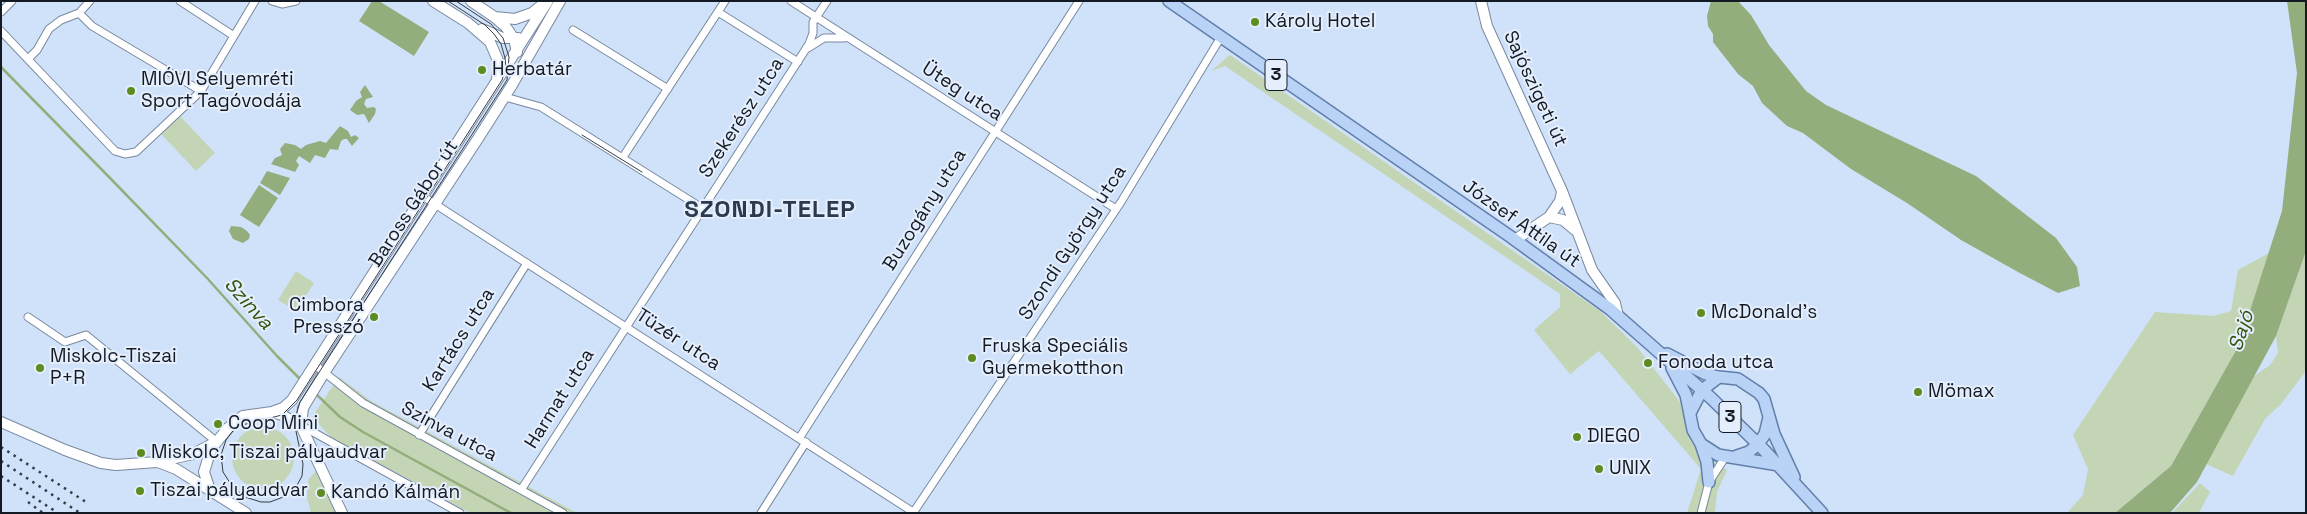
<!DOCTYPE html>
<meta charset="utf-8">
<style>
body{margin:0}
#map{position:relative;width:2307px;height:514px;overflow:hidden;background:#d0e2fa;font-family:"Space Grotesk",sans-serif}
canvas{display:block}
.frame{position:absolute;inset:0;border:2px solid #141a23;pointer-events:none}
</style>
<div id="map">
<canvas width="2307" height="514"></canvas>
<div class="frame"></div>
</div>
<script>
const context = document.querySelector('canvas').getContext('2d');
context.lineJoin = 'round';
function paint(path, color) {
  context.fillStyle = color;
  context.fill(path, 'evenodd');
}
function poly(rows) {
  const path = new Path2D();
  for (const r of rows) {
    if (r.length === 3) {
      path.moveTo(r[0] + r[2], r[1]);
      path.arc(r[0], r[1], r[2], 0, 2 * Math.PI);
      continue;
    }
    path.moveTo(r[0], r[1]);
    for (let i = 2; i < r.length; i += 2) path.lineTo(r[i], r[i + 1]);
  }
  return path;
}
function stroke(path, color, width, dash) {
  context.strokeStyle = color;
  context.lineWidth = width;
  context.lineCap = dash ? 'butt' : 'round';
  context.setLineDash(dash || []);
  context.stroke(path);
}
function drawText(font, color, halo, rows, align = 'center') {
  context.font = font + ' "Space Grotesk",sans-serif';
  context.lineWidth = 4;
  context.setLineDash([]);
  context.textBaseline = 'middle';
  context.strokeStyle = halo;
  context.fillStyle = color;
  for (const [text, x, y, turn = 0] of rows) {
    context.save();
    context.translate(x, y);
    context.rotate((+turn || 0) * Math.PI / 180);
    context.textAlign = isNaN(turn) ? turn : align;
    if (halo) context.strokeText(text, 0, 0);
    context.fillText(text, 0, 0);
    context.restore();
  }
}
const green = poly([
 [1230,55,1600,311,1637,347,1680,402,1689,438,1699,454,1727,470,1717,492,1715,513,1687,513,1701,469,1599,351,1570,374,1534,330,1560,307,1560,294,1225,66,1211,71],
 [180,116,215,153,196,171,161,134],
 [2306,251,2306,371,2281,404,2265,419,2233,476,2206,464,2253,377,2270,365,2278,353,2276,336],
 [2269,253,2239,345,2171,466,2115,513,2067,513,2083,495,2088,469,2073,435,2155,312,2214,316,2231,311,2238,270],
 [296,271,314,283,296,311,278,300],
 [339,377,371,401,577,513,470,513,331,437,312,417],
 [263,458,31],
 [318,468,336,510,336,513,311,513,307,497,308,480],
 [2200,483,2210,492,2199,513,2172,513]
]);
const water = poly([
 [372,1,379,1,429,32,414,56,359,21],
 [1711,1,1738,1,1751,15,1769,45,1806,91,1826,105,1976,176,2056,238,2077,267,2080,286,2058,293,2018,272,1961,240,1907,203,1851,169,1803,133,1787,126,1762,103,1753,86,1738,74,1713,42,1713,34,1708,26,1707,16],
 [2287,1,2306,1,2306,251,2276,336,2197,482,2170,513,2115,513,2171,466,2239,345,2282,211,2297,73],
 [365,85,373,97,366,99,364,104,367,108,374,107,376,109,375,114,369,123,364,114,357,115,350,110,356,101,362,97,360,92],
 [340,126,348,131,351,137,355,135,359,138,352,146,347,139,344,139,341,141,338,150,330,149,325,158,315,155,310,163,299,156,296,161,299,165,295,172,271,164,275,158,282,155,280,149,285,143,295,145,301,149,306,145,320,141,326,143],
 [267,171,290,178,280,195,260,183],
 [259,185,278,198,259,227,240,215],
 [231,226,241,227,247,231,250,235,249,239,243,243,233,239,229,231]
]);
const stream = poly([
 [1,67,110,178,207,278,277,356,301,380],
 [316,394,340,417,363,432,511,513]
]);
const street = poly([
 [180,1,234,36],
 [272,1,282,4,296,1],
 [791,1,1116,209],
 [1,12,12,1],
 [718,12,798,62],
 [79,13,92,26,201,91],
 [573,30,668,89],
 [1,31,115,151,125,154,136,152,201,91,255,1],
 [808,48,824,38,844,38],
 [28,59,37,50,49,29,61,20,79,13,90,1],
 [505,97,541,107,702,208],
 [623,157,725,1],
 [424,197,913,512],
 [28,317,65,342,86,335,217,442],
 [315,365,363,403,563,513],
 [302,426,460,513],
 [419,435,527,263],
 [800,437,1079,1],
 [521,490,809,44,813,33,813,22,827,1],
 [761,513,806,442],
 [913,513,1121,202,1221,37],
 [1701,513,1709,482,1726,456]
]);
const secondary = poly([
 [433,1,468,23,490,42,499,63,497,79],
 [471,1,493,16,506,27,514,39,517,52],
 [1481,1,1487,26,1562,191,1592,270,1615,303,1618,316],
 [495,17,515,19,532,13,542,5],
 [482,29,503,38,518,38],
 [1549,217,1563,220,1575,230],
 [1515,240,1549,217,1560,201,1562,192],
 [272,412,282,415,301,426,342,513],
 [1,422,65,450,101,463,116,465,157,462,193,454,216,442],
 [301,426,303,408,324,373,479,137,512,85,560,1],
 [158,462,176,469,246,513],
 [217,495,209,487,204,472,211,449,228,428,243,416,272,412,283,408,292,400,548,1]
]);
const primary = poly([
 [1169,1,1511,237,1610,309,1711,398,1764,450,1822,513],
 [1667,354,1706,374,1719,377,1738,379,1759,393,1764,399,1774,434,1794,477],
 [1672,368,1686,395,1693,430,1701,444,1718,455,1779,465],
 [1690,413,1702,390,1719,377],
 [1701,444,1707,462,1709,482],
 [1737,456,1749,452,1758,444,1765,434,1769,417]
]);
const tram = poly([
 [448,1,485,25,494,34,501,44,505,58,506,68,502,80,297,400,282,415,242,425,233,431,226,440,221,455,223,472,232,486,245,497,261,502,270,502,286,496,296,487,302,476,303,464,294,422,300,402,507,80,509,57,503,38,491,24,456,1],
 [582,135,642,172]
]);
const rail = poly([
 [1,447,89,504],
 [1,461,80,513],
 [1,476,58,513],
 [28,502,43,513]
]);
const markers = [
 [1255,22,5,"#5d8c20"],
 [482,70,5,"#5d8c20"],
 [131,91,5,"#5d8c20"],
 [1701,313,5,"#5d8c20"],
 [374,317,5,"#5d8c20"],
 [972,358,5,"#5d8c20"],
 [1648,363,5,"#5d8c20"],
 [40,368,5,"#5d8c20"],
 [1918,392,5,"#5d8c20"],
 [218,424,5,"#5d8c20"],
 [1577,437,5,"#5d8c20"],
 [141,453,5,"#5d8c20"],
 [1599,469,5,"#5d8c20"],
 [140,491,5,"#5d8c20"],
 [321,493,5,"#5d8c20"]
];
const shields = [
 [1276,75,22],
 [1730,417,22]
];
const shieldNames = [
 ["3",1276,75],
 ["3",1730,417]
];
const poiNames = [
 ["Károly Hotel",1265,22],
 ["Herbatár",492,70],
 ["MIÓVI Selyemréti",141,80],
 ["Sport Tagóvodája",141,102],
 ["Cimbora",364,306,"right"],
 ["Presszó",364,328,"right"],
 ["McDonald's",1711,313],
 ["Fruska Speciális",982,347],
 ["Gyermekotthon",982,369],
 ["Miskolc-Tiszai",50,357],
 ["P+R",50,379],
 ["Fonoda utca",1658,363],
 ["Mömax",1928,392],
 ["Coop Mini",228,424],
 ["DIEGO",1587,437],
 ["Miskolc, Tiszai pályaudvar",151,453],
 ["UNIX",1609,469],
 ["Tiszai pályaudvar",150,491],
 ["Kandó Kálmán",331,493]
];
const streetNames = [
 ["Sajószigeti út",1535,89,65],
 ["Üteg utca",962,92,33],
 ["Szekerész utca",742,118,-57],
 ["Baross Gábor út",414,204,-57],
 ["Buzogány utca",925,210,-58],
 ["József Attila út",1521,224,35],
 ["Szondi György utca",1073,243,-57],
 ["Kartács utca",459,340,-58],
 ["Tüzér utca",678,340,33],
 ["Harmat utca",560,399,-58],
 ["Szinva utca",449,432,28]
];
const waterNames = [
 ["Szinva",248,304,48],
 ["Sajó",2242,331,-72]
];
const districtNames = [
 ["SZONDI-TELEP",770,210]
];
paint(green, '#c3d5b4');
paint(water, '#93ad7c');
stroke(stream, '#93ad7c', 2.5);
stroke(street, '#78889f', 9);
stroke(secondary, '#78889f', 12);
stroke(primary, '#617faa', 14);
stroke(street, '#fff', 7);
stroke(secondary, '#fff', 10);
stroke(primary, '#b9d3f7', 11);
stroke(tram, '#353d49', 1);
stroke(rail, '#353d49', 2.5, [2.5, 5]);
for (const [x, y, r, color] of markers) {
  const dot = new Path2D();
  dot.arc(x, y, r, 0, 2 * Math.PI);
  context.fillStyle = color;
  context.fill(dot);
  stroke(dot, '#e4eefd', 2);
}
for (const [x, y, w] of shields) {
  const box = new Path2D();
  box.roundRect(x - w / 2, y - 15.5, w, 31, 4);
  context.fillStyle = '#e4eefd';
  context.fill(box);
  stroke(box, '#141a23', 1);
}
drawText('bold 18px', '#141a23', null, shieldNames);
drawText('19px', '#141a23', '#e4eefd', poiNames, 'left');
drawText('19px', '#141a23', '#e4eefd', streetNames);
drawText('italic 20px', '#35540a', '#e4eefd', waterNames);
context.letterSpacing = '1px';
drawText('bold 24px', '#2d3a4e', '#e4eefd', districtNames);
context.letterSpacing = '0px';
</script>
